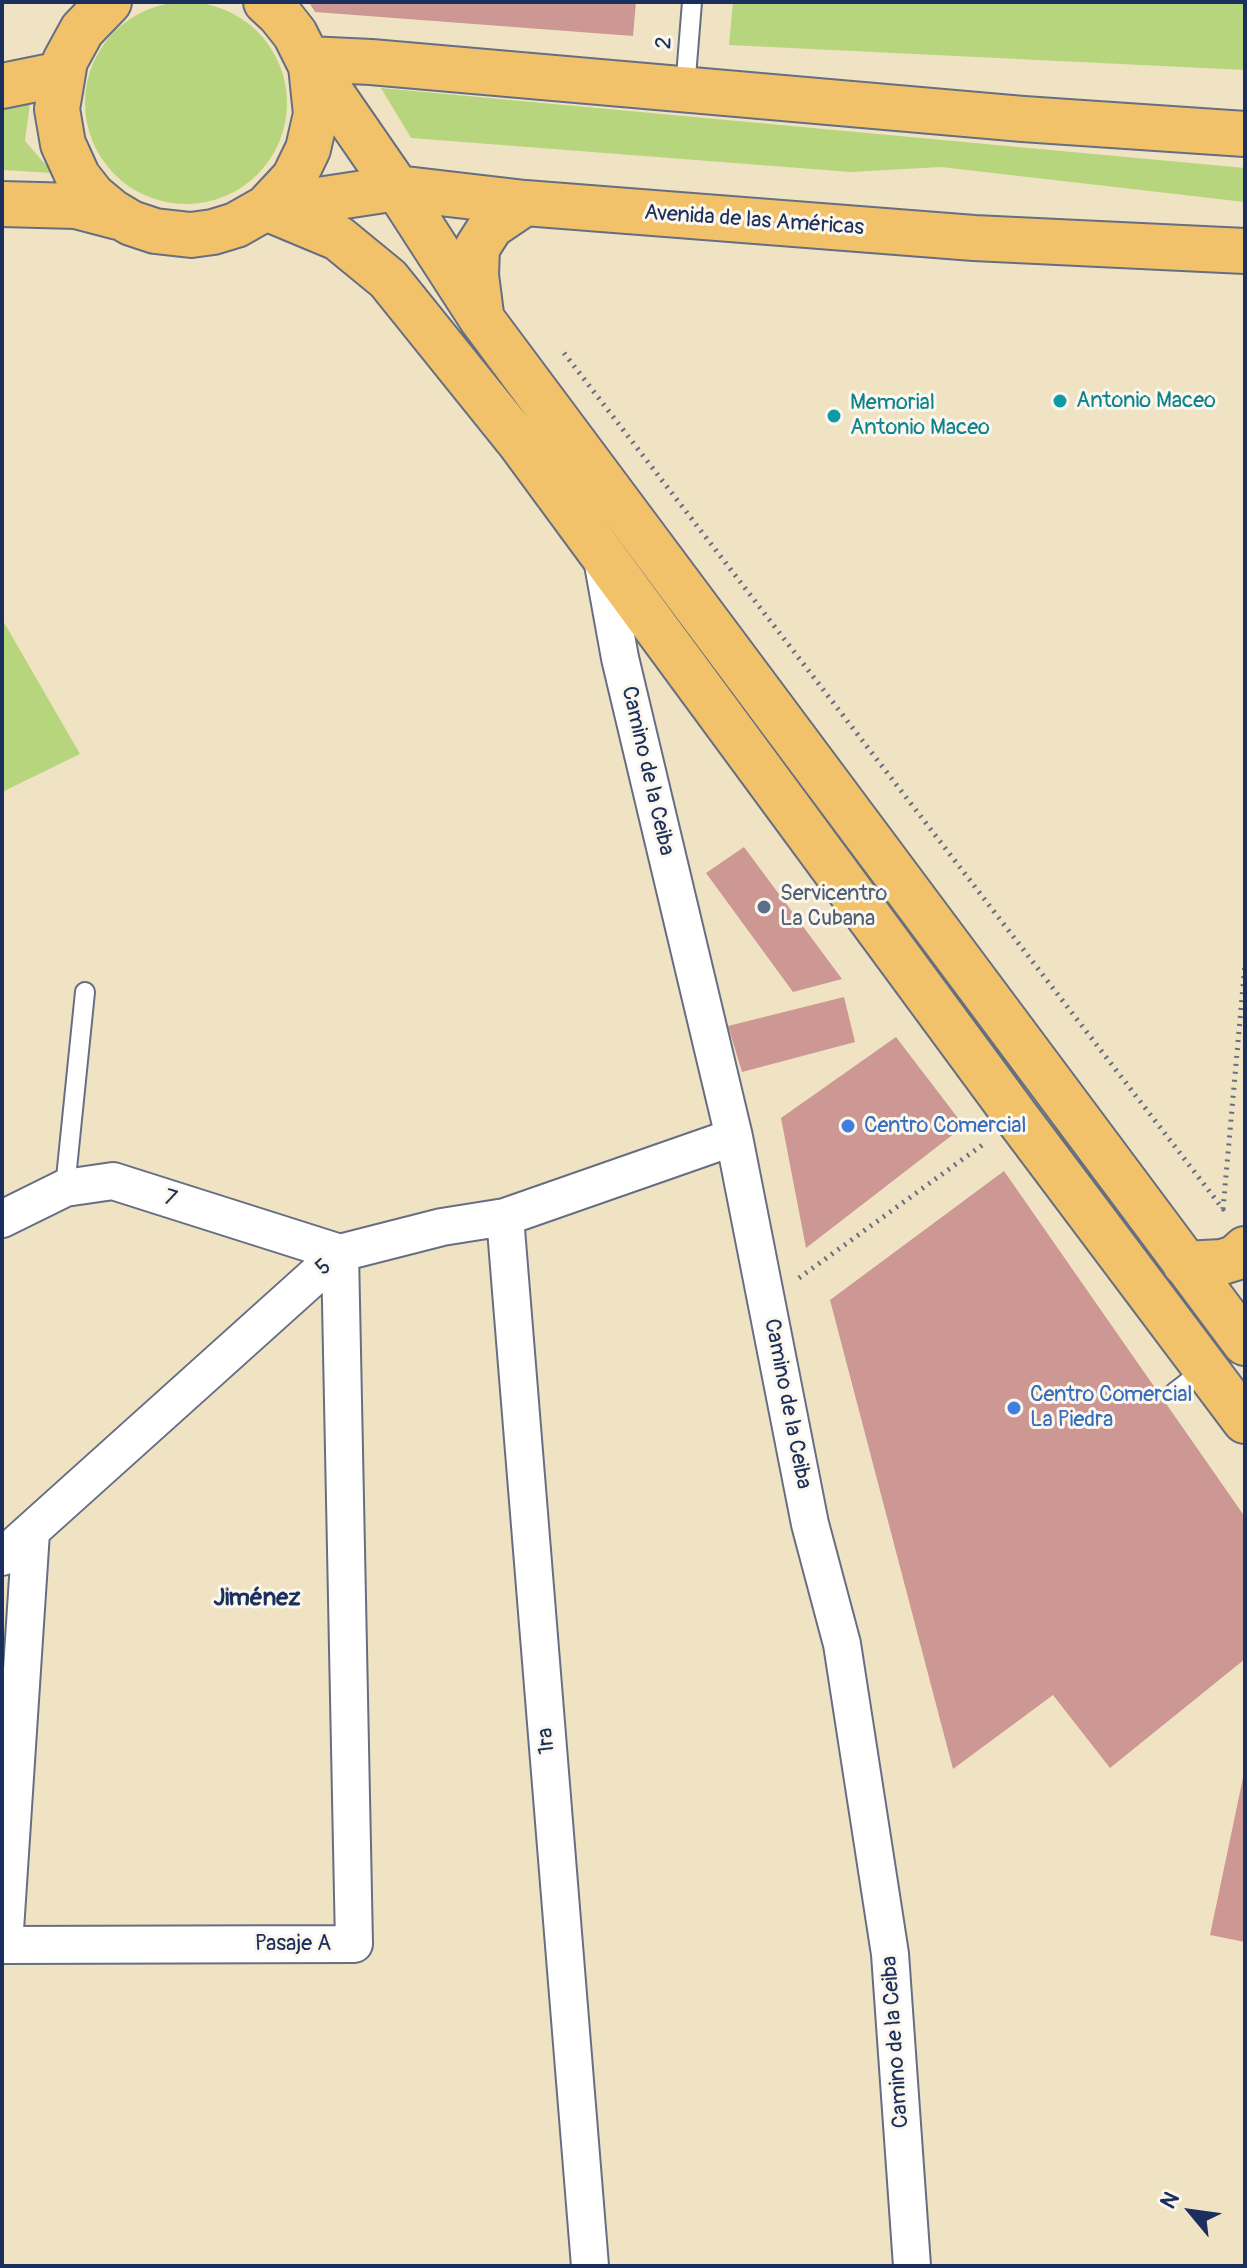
<!DOCTYPE html>
<meta charset="utf-8">
<style>
body{margin:0}
#map{position:relative;width:1247px;height:2268px;overflow:hidden;background:#efe3c4;font-family:Pangolin,sans-serif}
canvas{display:block}
.frame{position:absolute;inset:0;border:4px solid #1b2f5e;pointer-events:none}
.north{position:absolute;left:1151px;top:2172px;width:80px;height:80px;-webkit-text-stroke:6px #fbf7ec;paint-order:stroke;rotate:299deg;font-size:22px;font-weight:700;line-height:32px;text-align:center;color:#1b2f5e}
.north::after{content:'';display:block;margin:auto;width:28px;height:36px;background:#1b2f5e;clip-path:polygon(50% 0,100% 100%,50% 72%,0 100%)}
</style>
<div id="map">
<canvas width="1247" height="2268"></canvas>
<div class="frame"></div>
<div class="north">N</div>
</div>
<script>
const context = document.querySelector('canvas').getContext('2d');
context.lineJoin = 'round';
function paint(path, color) {
  context.fillStyle = color;
  context.fill(path, 'evenodd');
}
function poly(rows) {
  const path = new Path2D();
  for (const r of rows) {
    if (r.length === 3) {
      path.moveTo(r[0] + r[2], r[1]);
      path.arc(r[0], r[1], r[2], 0, 2 * Math.PI);
      continue;
    }
    path.moveTo(r[0], r[1]);
    for (let i = 2; i < r.length; i += 2) path.lineTo(r[i], r[i + 1]);
  }
  return path;
}
function stroke(path, color, width, dash) {
  context.strokeStyle = color;
  context.lineWidth = width;
  context.lineCap = dash ? 'butt' : 'round';
  context.setLineDash(dash || []);
  context.stroke(path);
}
function drawText(font, color, halo, rows, align = 'center') {
  context.font = font + ' Pangolin,sans-serif';
  context.lineWidth = 6;
  context.setLineDash([]);
  context.textBaseline = 'middle';
  context.strokeStyle = halo;
  context.fillStyle = color;
  for (const [text, x, y, turn = 0] of rows) {
    context.save();
    context.translate(x, y);
    context.rotate((+turn || 0) * Math.PI / 180);
    context.textAlign = isNaN(turn) ? turn : align;
    if (halo) context.strokeText(text, 0, 0);
    context.fillText(text, 0, 0);
    context.restore();
  }
}
const green = poly([
 [733,2,1245,2,1245,70,729,45],
 [186,103,101],
 [381,88,1245,168,1245,202,941,167,851,172,411,138],
 [30,103,25,141,53,173,2,170,2,109],
 [2,619,80,754,2,792]
]);
const building = poly([
 [309,2,636,2,633,36,315,12],
 [744,847,842,979,793,992,706,873],
 [844,997,855,1042,742,1072,728,1026],
 [896,1037,964,1126,806,1248,781,1118],
 [1004,1171,1245,1517,1245,1659,1110,1768,1053,1695,953,1769,830,1300],
 [1244,1773,1245,1773,1245,1942,1210,1935]
]);
const path = poly([
 [564,353,1223,1209,1245,964],
 [799,1278,985,1143]
]);
const lane = poly([
 [685,89,692,2],
 [65,1188,85,992],
 [1175,1392,1205,1369]
]);
const street = poly([
 [601,553,620,658,734,1137,810,1524,842,1644,890,1954,912,2266],
 [505,1217,590,2266],
 [2,1219,65,1188,113,1181,340,1253,354,1944,4,1945,31,1532],
 [2,1557,340,1253,442,1227,505,1217,734,1137]
]);
const primary = poly([
 [109,2,82,30,65,61,57,109,63,144,78,177,93,196,111,211,131,223,155,231,191,235,213,232,236,225,266,208,294,178,308,149,316,114,311,66,295,34,280,15,266,2],
 [308,59,397,188,481,318,1245,1343],
 [308,59,371,62,1023,119,1245,134],
 [2,86,61,74],
 [2,204,76,206,118,217],
 [266,208,338,238,388,279,520,443,1018,1119,1245,1421],
 [266,208,397,188,525,203,974,238,1245,251],
 [481,314,476,275,477,248,491,226,525,203],
 [1185,1264,1222,1262,1235,1258,1245,1249]
]);
const markers = [
 [1060,401,8,"#0f9aa8"],
 [834,416,8,"#0f9aa8"],
 [764,907,8,"#5c6f8a"],
 [848,1126,8,"#3f7fe0"],
 [1014,1408,8,"#3f7fe0"]
];
const streetNames = [
 ["2",665,43,-85],
 ["Avenida de las Américas",754,221,4],
 ["Camino de la Ceiba",647,771,77],
 ["7",170,1199,18],
 ["5",324,1268,-42],
 ["Camino de la Ceiba",787,1404,79],
 ["1ra",547,1741,-95],
 ["Pasaje A",293,1944],
 ["Camino de la Ceiba",896,2042,-94]
];
const cultureNames = [
 ["Antonio Maceo",1076,401],
 ["Memorial",850,403],
 ["Antonio Maceo",850,428]
];
const serviceNames = [
 ["Servicentro",780,894],
 ["La Cubana",780,919]
];
const shopNames = [
 ["Centro Comercial",864,1126],
 ["Centro Comercial",1030,1395],
 ["La Piedra",1030,1420]
];
const neighbourhoodNames = [
 ["Jiménez",257,1599]
];
paint(green, '#b7d57c');
paint(building, '#cd9794');
stroke(lane, '#656e82', 22);
stroke(street, '#656e82', 40);
stroke(primary, '#656e82', 48);
stroke(path, '#656e82', 5, [2, 6]);
stroke(lane, '#fff', 18);
stroke(street, '#fff', 36);
stroke(primary, '#f2c26a', 44);
for (const [x, y, r, color] of markers) {
  const dot = new Path2D();
  dot.arc(x, y, r, 0, 2 * Math.PI);
  context.fillStyle = color;
  context.fill(dot);
  stroke(dot, '#fbf7ec', 3);
}
drawText('22px', '#1b2f5e', '#fbf7ec', streetNames);
drawText('22px', '#0d838f', '#fbf7ec', cultureNames, 'left');
drawText('22px', '#4e5e75', '#fbf7ec', serviceNames, 'left');
drawText('22px', '#366cbe', '#fbf7ec', shopNames, 'left');
drawText('bold 24px', '#1b2f5e', '#fbf7ec', neighbourhoodNames);
</script>
